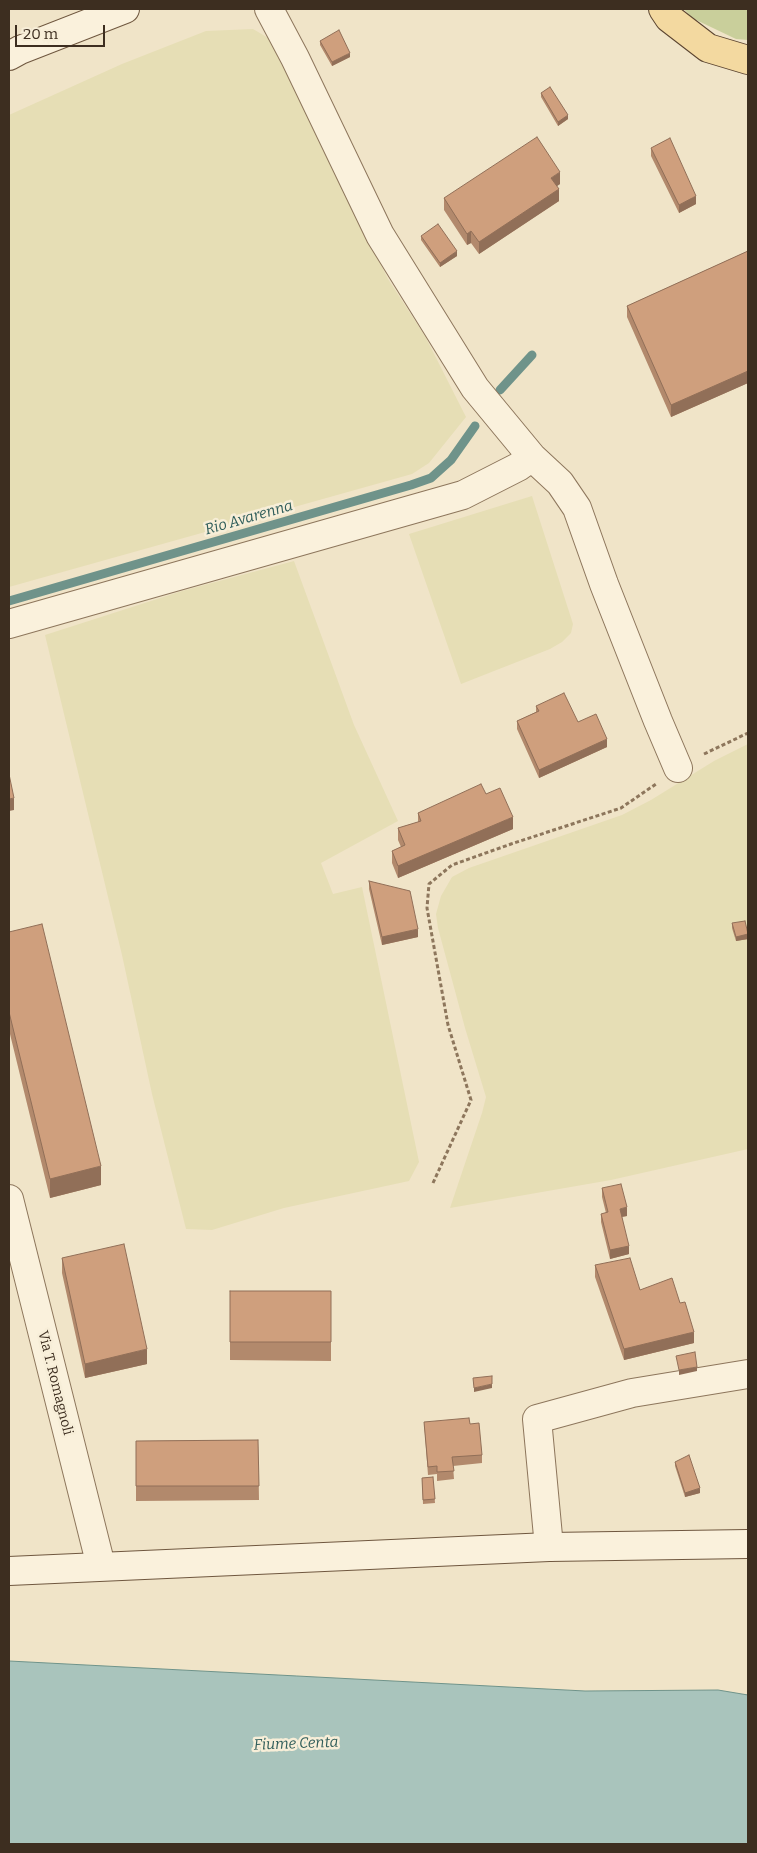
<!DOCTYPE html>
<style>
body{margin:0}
#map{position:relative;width:757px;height:1853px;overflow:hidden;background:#f0e4c8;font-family:Bitter,serif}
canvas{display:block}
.frame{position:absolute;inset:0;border:10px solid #3d2e20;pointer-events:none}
.scale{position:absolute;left:15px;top:25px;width:90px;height:22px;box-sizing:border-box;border:2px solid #3d2e20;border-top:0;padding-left:6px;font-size:15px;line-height:18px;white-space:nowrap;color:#3d2e20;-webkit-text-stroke:4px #f7eed8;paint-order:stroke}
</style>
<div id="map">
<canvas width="757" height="1853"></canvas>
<div class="frame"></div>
<div class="scale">20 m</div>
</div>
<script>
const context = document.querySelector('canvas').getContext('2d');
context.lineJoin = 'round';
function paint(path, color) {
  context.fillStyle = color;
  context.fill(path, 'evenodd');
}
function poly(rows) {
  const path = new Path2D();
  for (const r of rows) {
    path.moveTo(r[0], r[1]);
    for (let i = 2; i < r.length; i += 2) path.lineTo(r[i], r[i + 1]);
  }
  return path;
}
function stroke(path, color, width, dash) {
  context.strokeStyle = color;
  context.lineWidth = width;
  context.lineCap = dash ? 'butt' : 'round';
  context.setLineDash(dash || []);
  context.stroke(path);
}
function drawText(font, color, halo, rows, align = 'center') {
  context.font = font + ' Bitter,serif';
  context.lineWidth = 5;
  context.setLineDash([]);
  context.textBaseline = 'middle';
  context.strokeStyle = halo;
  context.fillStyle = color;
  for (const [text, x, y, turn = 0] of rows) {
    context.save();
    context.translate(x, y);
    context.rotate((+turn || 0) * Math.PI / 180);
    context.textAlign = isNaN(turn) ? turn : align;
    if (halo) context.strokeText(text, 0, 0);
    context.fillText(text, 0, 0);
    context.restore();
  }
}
const farmland = poly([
 [253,29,270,39,388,279,425,336,466,417,429,463,412,474,9,587,9,228,10,226,9,222,9,115,122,64,206,31],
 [532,496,573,624,571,633,562,642,550,649,461,684,409,534],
 [294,561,354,725,398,821,321,863,333,894,362,887,419,1162,409,1181,284,1208,212,1230,186,1229,152,1094,122,955,45,635,182,591],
 [748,744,748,1149,611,1180,450,1208,482,1113,486,1097,465,1028,438,928,436,914,441,896,452,877,469,868,622,815,651,800,714,761]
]);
const green = poly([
 [684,9,748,9,748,40,736,39,692,18]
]);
const water = poly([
 [9,1661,585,1691,718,1690,748,1695,748,1844,9,1844,9,1661]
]);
const stream = poly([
 [500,390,532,355],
 [9,601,411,485,431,478,451,460,475,426]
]);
const path = poly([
 [704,754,748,733],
 [433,1183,471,1100,448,1025,427,908,429,884,452,865,511,844,621,808,656,784]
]);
const street = poly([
 [269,9,295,58,380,235,475,388,532,457,560,483,577,508,604,584,658,721,678,768],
 [9,624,463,495,518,467,532,457],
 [9,1199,101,1566],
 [549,1547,537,1419,632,1393,748,1374]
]);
const secondary = poly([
 [9,56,20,50,125,9],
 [9,1571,549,1547,748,1544]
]);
const primary = poly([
 [663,9,669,18,708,48,748,60]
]);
const wall = poly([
 [320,41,350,57,332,66,320,45],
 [541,93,568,119,558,126,541,97],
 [651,148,696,204,679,213,651,156],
 [560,184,557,186,559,201,479,254,471,243,467,245,444,210,444,198],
 [421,236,457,256,440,267,421,240],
 [748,251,748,383,671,417,627,317,627,306],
 [536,706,578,722,607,747,539,778,517,729,517,721,536,712],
 [486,794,513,829,398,878,392,863,392,851,401,847,398,840,398,828,418,822,418,813],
 [369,881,418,937,382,945,369,889],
 [732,923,748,933,748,939,736,941,732,928],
 [9,932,101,1185,50,1198,9,1030],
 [602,1188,627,1216,622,1217,629,1254,610,1259,601,1222,601,1214,606,1213,602,1197],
 [62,1258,147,1364,85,1378,62,1273],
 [595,1265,640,1290,680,1303,694,1343,624,1360,595,1277],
 [230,1291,331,1291,331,1361,230,1360],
 [424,1422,470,1424,482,1455,482,1463,453,1466,454,1479,437,1481,437,1474,428,1475],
 [258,1440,259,1500,136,1501,136,1441],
 [675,1462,700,1493,685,1497,675,1466],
 [433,1477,435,1503,423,1504,422,1478]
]);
const shadedWall = poly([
 [350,53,350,57,332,66,332,62],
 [568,115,568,119,558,126,558,122],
 [560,172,560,184,551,190,551,178],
 [559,189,559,201,479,254,479,242],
 [696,196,696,204,679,213,679,205],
 [471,231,471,243,467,245,467,234],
 [457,251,457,256,440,267,440,263],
 [748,371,748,383,671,417,671,405],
 [607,739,607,747,539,778,539,770],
 [14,798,14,810,9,811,9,799],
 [513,817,513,829,398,878,398,866],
 [418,929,418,937,382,945,382,937],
 [748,934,748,939,736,941,736,937],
 [101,1166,101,1185,50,1198,50,1179],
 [627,1207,627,1216,620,1217,620,1209],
 [629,1246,629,1254,610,1259,610,1250],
 [694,1332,694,1343,624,1360,624,1349],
 [147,1349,147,1364,85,1378,85,1364],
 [697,1367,697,1371,679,1375,679,1370],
 [492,1384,492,1388,474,1392,474,1388],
 [700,1488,700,1493,685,1497,685,1493]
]);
const building = poly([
 [339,30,350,53,332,62,320,41,339,30],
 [550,87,568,115,558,122,541,93,550,87],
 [537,137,560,172,551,178,559,189,479,242,471,231,467,234,444,198,537,137],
 [670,138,696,196,679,205,651,148,670,138],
 [438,224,457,251,440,263,421,236,438,224],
 [748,251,748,371,671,405,627,306,748,251],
 [564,693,578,722,596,714,607,739,539,770,517,721,539,711,536,706,564,693],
 [9,774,14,798,9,799,9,774],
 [481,784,486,794,500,788,513,817,398,866,392,851,405,845,398,828,421,821,418,813,481,784],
 [369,881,410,891,418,929,382,937,369,881],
 [745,921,748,934,736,937,732,923,745,921],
 [42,924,101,1166,50,1179,9,1012,9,932,42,924],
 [621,1184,627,1207,620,1209,629,1246,610,1250,601,1214,608,1212,602,1188,621,1184],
 [124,1244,147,1349,85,1364,62,1258,124,1244],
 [630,1258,640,1290,672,1278,680,1303,685,1302,694,1332,624,1349,595,1265,630,1258],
 [230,1291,331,1291,331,1342,230,1342,230,1291],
 [695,1352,697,1367,679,1370,676,1356,695,1352],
 [492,1376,492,1384,474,1388,473,1378,492,1376],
 [469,1418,470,1424,479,1423,482,1455,452,1457,454,1471,437,1472,437,1466,428,1467,424,1422,469,1418],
 [258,1440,259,1486,136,1486,136,1441,258,1440],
 [689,1455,700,1488,685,1493,675,1462,689,1455],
 [433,1477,435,1499,423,1500,422,1478,433,1477]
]);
const streetNames = [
 ["Via T. Romagnoli",55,1383,76]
];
const waterNames = [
 ["Rio Avarenna",249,518,-16],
 ["Fiume Centa",296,1744,-2]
];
paint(farmland, '#e6deb5');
paint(green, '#c9cf9b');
paint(water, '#a9c4bc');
stroke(water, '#6f938a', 1);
stroke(stream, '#6f938a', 9);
stroke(street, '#8d765c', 30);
stroke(secondary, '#6f573f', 30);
stroke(primary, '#5b4430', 30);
stroke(path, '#8d765c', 3, [4, 2.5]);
stroke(street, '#faf1dc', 28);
stroke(secondary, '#faf1dc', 28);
stroke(primary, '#f3d9a0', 28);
paint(wall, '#b2896c');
paint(shadedWall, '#916f58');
paint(building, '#cf9f7d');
stroke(building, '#916f58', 1);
drawText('14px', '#3d2e20', '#f7eed8', streetNames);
drawText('italic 15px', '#2f5d5a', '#f7eed8', waterNames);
</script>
